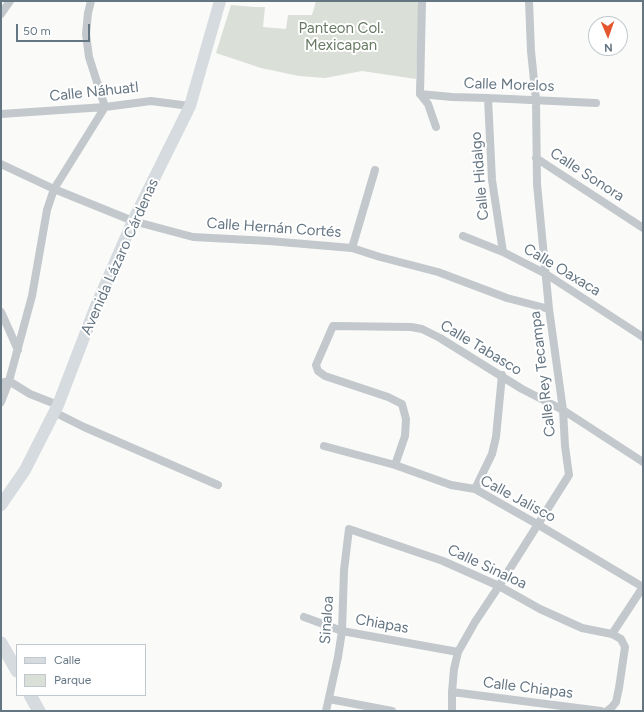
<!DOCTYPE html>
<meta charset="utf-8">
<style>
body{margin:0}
#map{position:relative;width:644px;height:712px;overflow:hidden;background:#fafaf8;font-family:Figtree,sans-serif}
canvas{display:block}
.frame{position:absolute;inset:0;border:2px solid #657683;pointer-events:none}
.legend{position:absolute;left:16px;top:644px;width:130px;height:52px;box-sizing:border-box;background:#fff;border:1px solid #c1c8cd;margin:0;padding:5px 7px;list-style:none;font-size:12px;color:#657683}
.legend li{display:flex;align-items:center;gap:8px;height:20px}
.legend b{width:20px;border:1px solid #c1c8cd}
.north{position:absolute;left:588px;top:16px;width:40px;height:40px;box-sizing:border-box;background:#fff;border:1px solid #c1c8cd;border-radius:50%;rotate:178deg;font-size:11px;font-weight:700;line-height:16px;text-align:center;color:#657683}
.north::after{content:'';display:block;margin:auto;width:14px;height:18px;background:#e4572e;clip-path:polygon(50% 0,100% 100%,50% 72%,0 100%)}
.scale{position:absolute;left:16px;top:24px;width:74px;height:18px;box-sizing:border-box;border:2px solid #657683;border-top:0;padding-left:5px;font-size:12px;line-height:14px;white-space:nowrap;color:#657683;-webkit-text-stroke:3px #fff;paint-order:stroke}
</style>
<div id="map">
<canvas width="644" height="712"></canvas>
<div class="frame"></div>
<ul class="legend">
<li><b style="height:5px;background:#d6dbdf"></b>Calle</li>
<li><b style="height:11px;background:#dadfd7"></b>Parque</li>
</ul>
<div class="north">N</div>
<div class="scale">50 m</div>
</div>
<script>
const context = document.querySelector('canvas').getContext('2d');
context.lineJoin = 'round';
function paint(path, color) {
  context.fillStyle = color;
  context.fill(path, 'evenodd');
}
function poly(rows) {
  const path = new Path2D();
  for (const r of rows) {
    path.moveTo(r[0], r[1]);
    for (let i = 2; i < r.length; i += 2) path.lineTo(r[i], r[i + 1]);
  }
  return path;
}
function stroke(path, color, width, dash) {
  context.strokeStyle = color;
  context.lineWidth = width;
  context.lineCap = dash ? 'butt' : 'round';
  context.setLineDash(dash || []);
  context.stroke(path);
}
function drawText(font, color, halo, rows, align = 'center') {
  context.font = font + ' Figtree,sans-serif';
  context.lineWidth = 4;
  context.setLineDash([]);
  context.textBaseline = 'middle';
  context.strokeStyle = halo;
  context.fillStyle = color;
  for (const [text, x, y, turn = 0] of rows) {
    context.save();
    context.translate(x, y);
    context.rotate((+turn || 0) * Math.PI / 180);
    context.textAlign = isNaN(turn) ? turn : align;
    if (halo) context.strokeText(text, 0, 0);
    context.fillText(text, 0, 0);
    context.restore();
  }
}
const green = poly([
 [316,1,420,1,416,79,362,71,325,78,299,76,261,68,216,53,231,5,254,7,265,7,263,27,286,29,288,15,312,15]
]);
const street = poly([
 [1,14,10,1],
 [420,94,452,97,488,98,596,103],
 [420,94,422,1],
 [420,94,428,104,436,127],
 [488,98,492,180,503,252],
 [1,114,105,107,151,101,190,106],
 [536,158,643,228],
 [1,164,54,189,133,221,193,237,269,241,352,248,380,257,438,272,507,298,549,309],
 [463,236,503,252,546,274,643,337],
 [352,248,375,170],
 [1,312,18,350],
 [1,383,9,381,30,394,58,405],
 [1,402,9,381,32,296,47,210,54,189,105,107,89,57,86,34,88,13,91,1],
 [54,412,84,427,218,485],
 [324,446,395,465,451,485,475,489,537,524,643,587],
 [395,465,405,436,406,419,402,404,388,397,325,376,318,371,316,365,333,326,411,327,422,329,440,338,522,389,563,410,643,462],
 [475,489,492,454,496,437,502,375],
 [304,617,342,631,458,652],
 [612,634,643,587],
 [452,692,601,711],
 [329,699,392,711],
 [326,711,338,657,342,631,344,570,349,529,443,561,499,586,540,609,582,628,612,634,621,639,625,647,619,688,616,702,612,707,607,711],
 [452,711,452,692,454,669,458,652,475,622,499,586,569,475,565,446,563,410,549,309,537,184,536,100,531,51,529,1]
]);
const secondary = poly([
 [1,505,25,470,58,405,96,306,133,221,190,106,220,1]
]);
const primary = poly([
 [1,643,17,671],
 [30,695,39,711]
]);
const parkNames = [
 ["Panteon Col.",341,29],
 ["Mexicapan",341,46]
];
const streetNames = [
 ["Calle Morelos",509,85,2],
 ["Calle Náhuatl",94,92,-6],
 ["Calle Sonora",587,175,33],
 ["Calle Hidalgo",480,176,-95],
 ["Calle Hernán Cortés",274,228,4],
 ["Avenida Lázaro Cárdenas",120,257,-66],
 ["Calle Oaxaca",562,270,31],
 ["Calle Tabasco",481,348,31],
 ["Calle Rey Tecampa",543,374,-97],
 ["Calle Jalisco",518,499,28],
 ["Calle Sinaloa",487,567,25],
 ["Sinaloa",327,620,-86],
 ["Chiapas",382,624,10],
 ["Calle Chiapas",528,688,7]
];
paint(green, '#dadfd7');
stroke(street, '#c3c8cc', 8);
stroke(secondary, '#d6dbdf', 12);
stroke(primary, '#d6dbdf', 13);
drawText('15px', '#687a64', '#fff', parkNames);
drawText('15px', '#657683', '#fff', streetNames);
</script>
